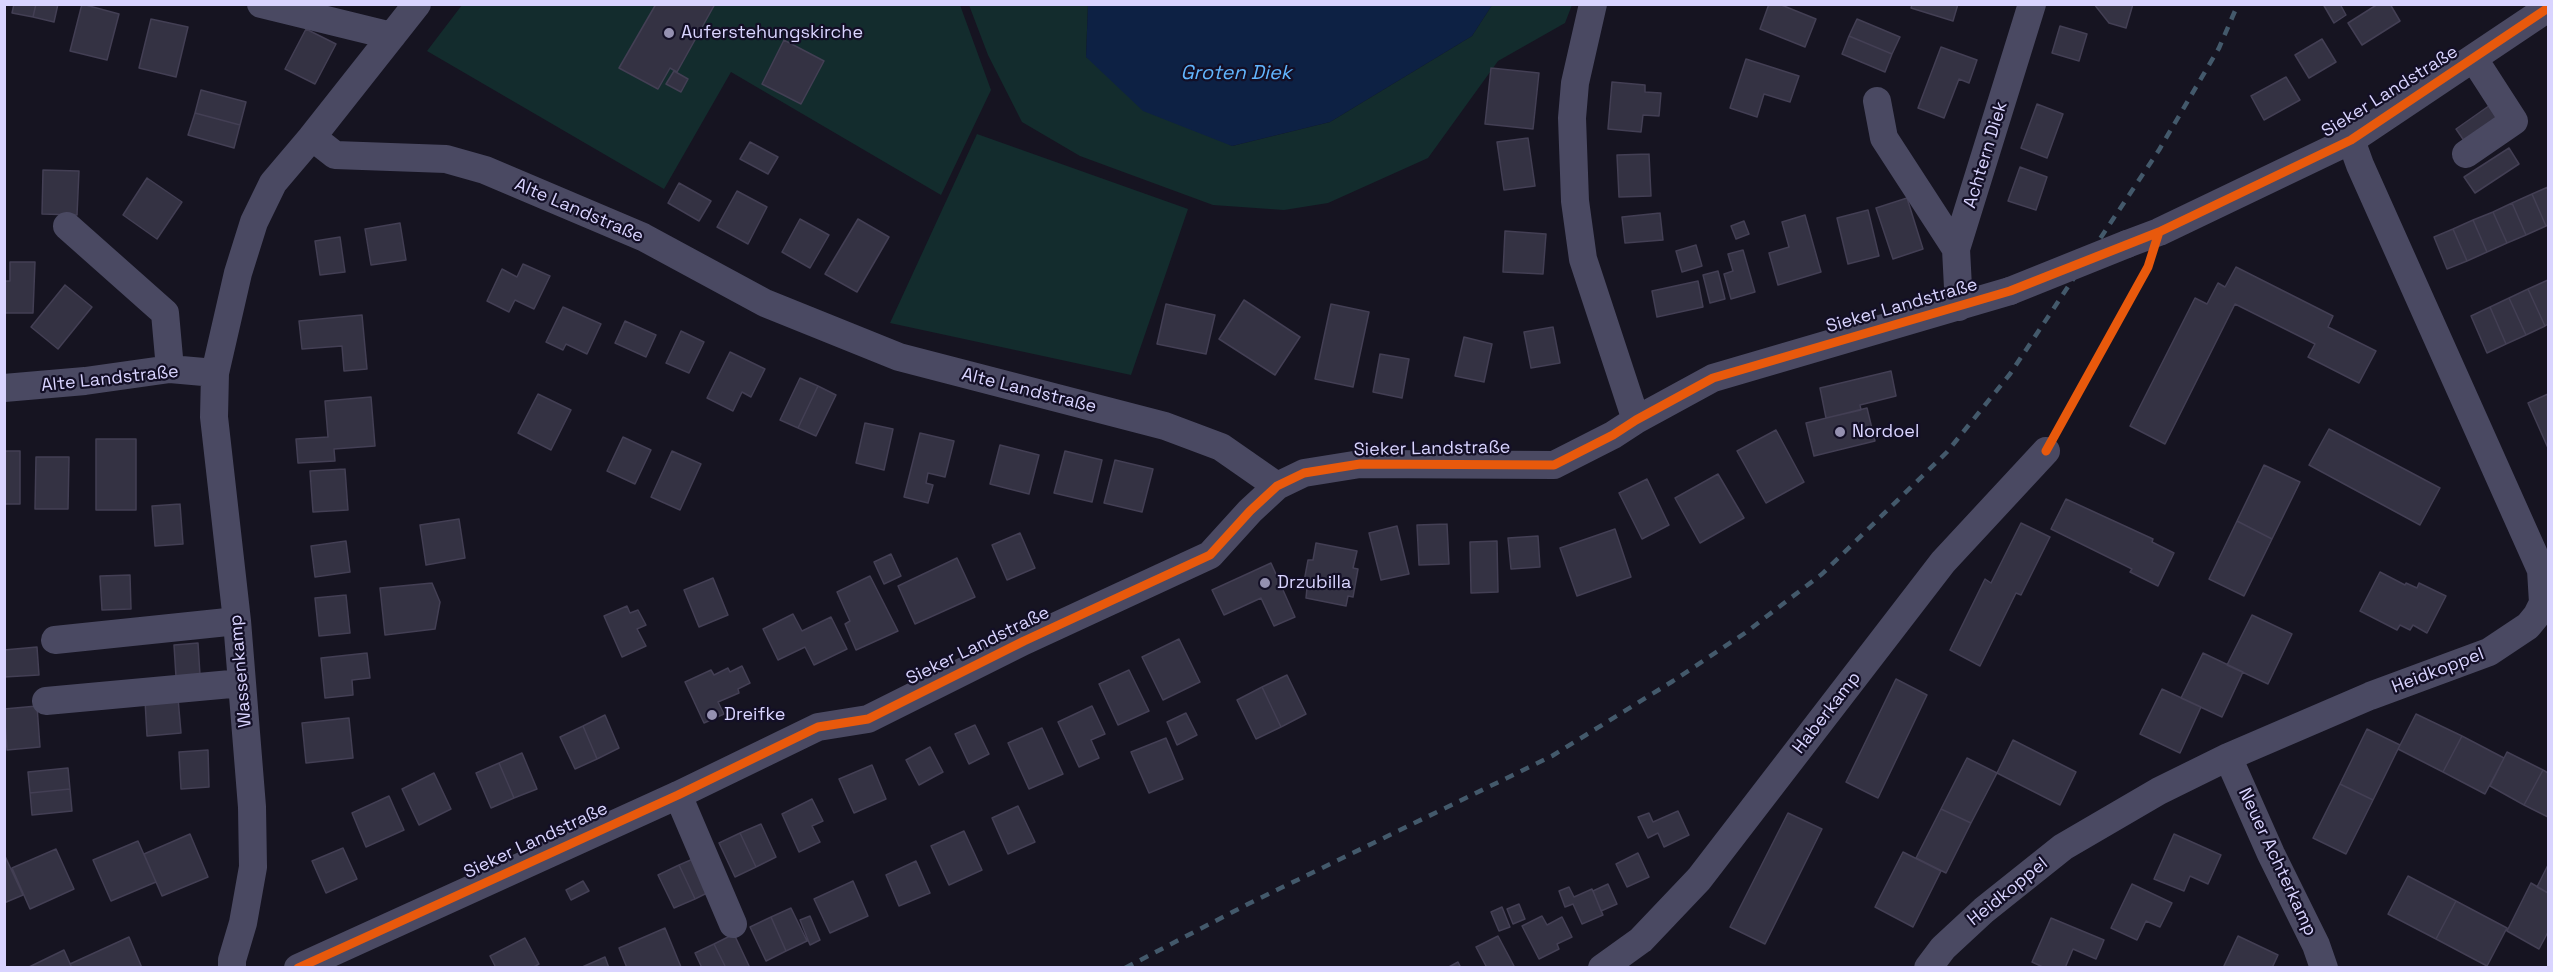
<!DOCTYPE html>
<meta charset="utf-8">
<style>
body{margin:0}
#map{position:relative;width:2553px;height:972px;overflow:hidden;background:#161421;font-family:"Space Grotesk",sans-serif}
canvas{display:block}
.frame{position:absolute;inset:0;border:6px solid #d9d4ff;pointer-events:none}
</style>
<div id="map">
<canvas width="2553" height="972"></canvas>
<div class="frame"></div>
</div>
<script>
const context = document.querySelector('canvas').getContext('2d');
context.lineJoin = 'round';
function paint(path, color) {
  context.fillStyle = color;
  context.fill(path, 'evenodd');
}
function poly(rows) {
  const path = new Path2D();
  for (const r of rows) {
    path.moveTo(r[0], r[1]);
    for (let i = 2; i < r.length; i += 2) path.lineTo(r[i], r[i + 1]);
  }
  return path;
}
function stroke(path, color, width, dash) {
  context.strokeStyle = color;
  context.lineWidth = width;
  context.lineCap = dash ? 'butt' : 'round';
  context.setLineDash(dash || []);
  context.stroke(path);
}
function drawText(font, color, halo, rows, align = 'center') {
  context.font = font + ' "Space Grotesk",sans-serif';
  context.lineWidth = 4.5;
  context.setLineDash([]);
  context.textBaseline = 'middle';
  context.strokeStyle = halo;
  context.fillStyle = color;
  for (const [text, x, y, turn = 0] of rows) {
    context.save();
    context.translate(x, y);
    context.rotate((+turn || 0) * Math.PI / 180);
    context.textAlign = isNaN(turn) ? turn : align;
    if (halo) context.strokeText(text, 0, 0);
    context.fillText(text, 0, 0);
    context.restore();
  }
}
const green = poly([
 [462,5,960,5,991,90,941,195,731,72,664,189,427,51],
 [969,5,1088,5,1086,57,1232,146,1330,122,1472,36,1492,5,1572,5,1565,23,1498,61,1428,158,1328,203,1284,210,1213,205,1080,156,1022,122,988,55],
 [977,134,1188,209,1131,375,890,323]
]);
const water = poly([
 [1088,5,1088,4,1492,5,1472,36,1330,122,1232,146,1143,111,1086,57]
]);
const building = poly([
 [14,4,36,4,33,17,12,13,14,4],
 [36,4,58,4,54,22,33,17,36,4],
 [82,4,119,14,107,60,70,51,82,4],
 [656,4,715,4,677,72,670,68,658,89,619,68,656,4],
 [1769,4,1779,4,1816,19,1805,47,1760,29,1769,4],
 [1912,4,1958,4,1953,21,1911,8,1912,4],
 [2094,4,2133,4,2126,28,2109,23,2094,4],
 [2323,4,2340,4,2346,15,2334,23,2323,4],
 [2378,4,2390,4,2400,21,2362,45,2348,23,2378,4],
 [151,19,188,27,176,77,139,68,151,19],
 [1857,19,1900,37,1892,54,1849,36,1857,19],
 [2060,26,2087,34,2079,61,2052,53,2060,26],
 [306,29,336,44,315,84,285,69,306,29],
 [1849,36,1892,54,1885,72,1842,54,1849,36],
 [2322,39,2336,62,2309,78,2295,55,2322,39],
 [784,40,824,61,801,104,762,84,784,40],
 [1941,47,1977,60,1969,83,1959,79,1944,118,1918,108,1941,47],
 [1746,59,1799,76,1790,102,1764,94,1757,117,1730,108,1746,59],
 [1491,68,1539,73,1533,129,1485,124,1491,68],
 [674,71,688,79,681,92,666,84,674,71],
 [2286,77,2300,100,2264,120,2251,96,2286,77],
 [1612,82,1645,85,1645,92,1661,93,1659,116,1643,115,1641,132,1608,129,1612,82],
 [201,90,246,102,240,125,195,113,201,90],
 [2493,103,2505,119,2467,145,2456,129,2493,103],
 [2037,104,2063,114,2047,158,2021,148,2037,104],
 [195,113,240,125,234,148,188,135,195,113],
 [1528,138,1535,186,1504,190,1497,142,1528,138],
 [750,142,778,157,768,174,740,159,750,142],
 [2509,148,2519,164,2475,193,2464,177,2509,148],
 [1649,154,1651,196,1619,197,1617,155,1649,154],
 [2020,167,2047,177,2036,210,2008,201,2020,167],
 [43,170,79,171,77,215,42,214,43,170],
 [147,178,182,202,157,239,123,215,147,178],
 [679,183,711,201,699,221,668,203,679,183],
 [2548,187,2548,225,2546,226,2532,194,2548,187],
 [737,191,767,207,748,244,717,227,737,191],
 [2532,194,2546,226,2526,235,2512,203,2532,194],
 [1907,198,1923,249,1893,259,1876,208,1907,198],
 [2512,203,2526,235,2507,243,2493,212,2512,203],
 [1868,210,1879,256,1848,264,1837,218,1868,210],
 [2493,212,2507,243,2487,252,2473,220,2493,212],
 [1660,213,1663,240,1625,243,1622,217,1660,213],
 [1805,215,1821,272,1778,285,1769,253,1789,247,1782,222,1805,215],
 [800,219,829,235,810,268,782,252,800,219],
 [858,219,889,237,857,292,825,274,858,219],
 [2473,220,2487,252,2467,261,2453,229,2473,220],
 [1744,221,1749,234,1736,239,1731,226,1744,221],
 [400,223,406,260,371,265,365,229,400,223],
 [2453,229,2467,261,2447,269,2434,237,2453,229],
 [1505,231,1546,234,1543,274,1503,272,1505,231],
 [340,237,345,272,320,275,315,241,340,237],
 [1696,245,1702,266,1682,272,1676,251,1696,245],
 [1743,250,1755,292,1731,299,1724,274,1733,271,1728,254,1743,250],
 [10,262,35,262,33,313,4,313,4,281,10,281,10,262],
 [523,264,550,276,534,309,515,300,509,312,487,301,502,269,517,277,523,264],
 [2236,267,2333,316,2328,327,2376,351,2359,383,2308,357,2315,344,2235,304,2165,444,2130,426,2195,298,2207,304,2218,283,2225,287,2236,267],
 [1718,271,1725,299,1710,303,1703,275,1718,271],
 [2548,280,2548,324,2545,326,2528,289,2548,280],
 [1698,281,1703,307,1657,317,1652,291,1698,281],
 [65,285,92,307,58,349,31,327,65,285],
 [2528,289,2545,326,2526,335,2509,298,2528,289],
 [2509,298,2526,335,2506,344,2490,307,2509,298],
 [1244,300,1300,337,1275,375,1219,339,1244,300],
 [1166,304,1215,315,1206,354,1157,344,1166,304],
 [1331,304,1369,312,1353,387,1315,379,1331,304],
 [563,307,601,324,587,354,566,344,563,350,546,342,563,307],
 [2490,307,2506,344,2487,353,2471,316,2490,307],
 [362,315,367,369,344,371,342,346,302,349,299,321,362,315],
 [625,321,656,335,646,357,615,343,625,321],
 [1553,327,1560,363,1531,368,1524,332,1553,327],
 [681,331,704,342,689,373,666,363,681,331],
 [1464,337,1492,344,1484,382,1455,376,1464,337],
 [730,352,765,369,751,397,742,392,733,411,707,398,730,352],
 [1380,354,1409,359,1402,398,1373,392,1380,354],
 [1891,371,1896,396,1860,405,1861,410,1826,418,1820,388,1891,371],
 [800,378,818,386,798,428,780,420,800,378],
 [818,386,836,395,816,436,798,428,818,386],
 [538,394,571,410,551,450,518,433,538,394],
 [2548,394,2548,448,2528,403,2548,394],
 [371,397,375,446,334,449,335,461,298,463,296,439,328,437,325,401,371,397],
 [1867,408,1875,441,1814,456,1806,423,1867,408],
 [865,423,893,429,884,470,856,463,865,423],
 [2329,429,2440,488,2420,525,2309,465,2329,429],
 [1776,430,1804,482,1766,503,1737,451,1776,430],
 [920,433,954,441,945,477,928,473,926,483,933,485,928,503,904,497,920,433],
 [623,437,651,450,635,484,607,471,623,437],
 [96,439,136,439,136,510,96,510,96,439],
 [1000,445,1039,455,1029,494,990,484,1000,445],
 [4,451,20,451,20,504,4,504,4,451],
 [672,451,701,464,680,510,651,497,672,451],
 [1065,451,1102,460,1092,502,1054,493,1065,451],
 [36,457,69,457,68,509,35,509,36,457],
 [1115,460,1153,469,1142,512,1104,503,1115,460],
 [2264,465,2300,482,2272,539,2237,521,2264,465],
 [345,469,348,510,313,512,310,471,345,469],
 [1718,474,1744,518,1700,543,1675,498,1718,474],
 [1647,479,1669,525,1642,539,1619,493,1647,479],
 [2066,499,2153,539,2152,542,2174,553,2158,586,2130,572,2132,569,2051,529,2066,499],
 [180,504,183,544,155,546,152,506,180,504],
 [459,519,465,558,426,565,420,525,459,519],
 [2237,521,2272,539,2244,596,2209,579,2237,521],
 [2021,523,2050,537,2021,595,2016,593,1980,666,1950,650,1985,579,1991,583,2021,523],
 [1447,524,1449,564,1419,565,1417,525,1447,524],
 [1397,526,1409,574,1381,580,1369,533,1397,526],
 [1615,529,1631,577,1577,596,1560,548,1615,529],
 [1020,533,1035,568,1007,580,992,545,1020,533],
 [1538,536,1540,567,1511,569,1508,538,1538,536],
 [346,541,350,572,315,577,311,546,346,541],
 [1497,541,1498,592,1471,593,1470,542,1497,541],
 [1316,543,1357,551,1353,568,1358,569,1353,597,1348,596,1346,606,1306,598,1307,588,1303,587,1308,560,1313,560,1316,543],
 [891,554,901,576,884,584,874,562,891,554],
 [957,558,975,597,915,624,898,586,957,558],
 [1271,563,1295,617,1274,626,1261,598,1224,615,1212,590,1271,563],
 [2380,572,2405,585,2406,583,2417,588,2419,583,2446,596,2427,633,2413,625,2410,630,2400,625,2397,630,2360,611,2380,572],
 [130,575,131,609,102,610,100,576,130,575],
 [870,576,898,631,856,650,845,624,850,621,837,592,870,576],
 [713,578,728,615,699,627,684,590,713,578],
 [432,583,440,602,435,629,385,635,380,588,432,583],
 [346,595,350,633,319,636,315,598,346,595],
 [627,606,630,613,638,610,646,625,637,629,646,646,622,657,604,616,627,606],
 [793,614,802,631,831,617,847,649,814,665,805,647,778,660,763,629,793,614],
 [2252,615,2292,634,2268,684,2227,665,2252,615],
 [1179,639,1200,682,1163,700,1142,657,1179,639],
 [198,643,200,675,176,677,174,645,198,643],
 [37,647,39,675,4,677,4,650,37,647],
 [367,653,370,678,352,680,353,695,325,698,321,658,367,653],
 [2203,653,2243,672,2222,717,2181,698,2203,653],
 [742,666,750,683,738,689,739,693,718,702,724,714,704,723,685,682,711,670,714,675,728,668,730,672,742,666],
 [1129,670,1149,711,1118,725,1099,684,1129,670],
 [1287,675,1306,714,1281,727,1262,687,1287,675],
 [1896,679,1927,695,1878,798,1846,782,1896,679],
 [1262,687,1281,727,1256,739,1237,700,1262,687],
 [2162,689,2201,707,2180,753,2140,734,2162,689],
 [178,698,181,733,147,736,145,700,178,698],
 [37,706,40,747,7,750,4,709,37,706],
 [1092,706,1105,734,1091,740,1099,758,1079,767,1058,722,1092,706],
 [1186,713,1197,735,1177,745,1167,722,1186,713],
 [2416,714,2462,736,2443,772,2398,749,2416,714],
 [605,715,619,748,597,759,583,726,605,715],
 [349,718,353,758,306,763,302,723,349,718],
 [975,725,989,754,969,764,955,734,975,725],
 [583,726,597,759,575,769,560,737,583,726],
 [1042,728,1063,774,1029,789,1008,743,1042,728],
 [2367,729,2400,745,2373,800,2340,784,2367,729],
 [2462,736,2504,758,2485,794,2443,772,2462,736],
 [1166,738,1183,779,1149,793,1131,752,1166,738],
 [2013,740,2076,772,2060,805,1997,773,2013,740],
 [930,747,943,772,919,785,906,760,930,747],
 [208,750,209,787,181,789,179,752,208,750],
 [2507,752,2543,770,2524,805,2490,786,2507,752],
 [522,753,537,789,514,798,499,763,522,753],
 [1967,758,1997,773,1971,823,1941,809,1967,758],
 [499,763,514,798,491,808,476,773,499,763],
 [872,765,886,799,854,813,839,779,872,765],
 [68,768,70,789,30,793,28,772,68,768],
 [2543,770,2548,773,2548,817,2524,805,2543,770],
 [434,773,451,809,419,825,402,789,434,773],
 [2340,784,2373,800,2346,854,2313,838,2340,784],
 [70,789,72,811,32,815,30,793,70,789],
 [389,796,404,830,366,847,352,813,389,796],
 [812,799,823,821,812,826,820,842,799,852,782,814,812,799],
 [1018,806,1035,842,1008,854,992,818,1018,806],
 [1941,809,1971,823,1946,873,1916,858,1941,809],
 [1678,811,1689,835,1664,847,1658,833,1648,838,1638,817,1649,813,1653,822,1678,811],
 [1788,813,1822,829,1765,944,1730,927,1788,813],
 [761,824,776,857,756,867,740,833,761,824],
 [964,831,982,870,949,885,931,846,964,831],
 [740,833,756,867,735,877,719,843,740,833],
 [190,834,208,877,162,896,144,854,190,834],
 [2174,834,2221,855,2208,884,2190,876,2184,891,2154,879,2174,834],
 [138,841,156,882,111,901,93,860,138,841],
 [343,848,357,879,326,893,312,861,343,848],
 [56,849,74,889,30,909,12,868,56,849],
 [1903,852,1941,871,1913,927,1875,907,1903,852],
 [1638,853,1649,877,1627,887,1616,864,1638,853],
 [4,854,23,895,4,903,4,854],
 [700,856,715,889,695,899,679,865,700,856],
 [916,861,930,893,899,906,886,875,916,861],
 [679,865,695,899,674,908,658,875,679,865],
 [2548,865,2548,893,2537,887,2548,865],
 [2408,876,2456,901,2436,939,2388,914,2408,876],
 [583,881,589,891,571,900,566,890,583,881],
 [853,881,868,916,830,933,814,899,853,881],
 [2531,883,2548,893,2548,932,2539,949,2507,931,2531,883],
 [1608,884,1617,904,1601,911,1593,891,1608,884],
 [2132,884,2172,903,2160,927,2146,921,2137,940,2111,928,2132,884],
 [1569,887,1574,897,1592,889,1603,915,1582,924,1573,904,1565,907,1559,891,1569,887],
 [2456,901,2507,928,2487,966,2436,939,2456,901],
 [1519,904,1525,919,1513,924,1507,909,1519,904],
 [1502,907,1510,927,1499,931,1491,912,1502,907],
 [791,908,807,941,786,951,771,917,791,908],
 [810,916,820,940,810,945,800,920,810,916],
 [1542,916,1547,925,1562,917,1572,937,1557,944,1559,949,1539,959,1522,926,1542,916],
 [771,917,786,951,766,961,750,927,771,917],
 [2051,918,2104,940,2096,959,2073,949,2065,968,2045,968,2032,962,2051,918],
 [665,928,681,967,627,968,619,948,665,928],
 [734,934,750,968,726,968,714,944,734,934],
 [1498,936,1514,966,1511,968,1487,968,1476,947,1498,936],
 [2238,936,2278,955,2272,968,2223,968,2238,936],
 [129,937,142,968,72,968,70,964,129,937],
 [525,938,539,964,532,968,496,968,490,956,525,938],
 [714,944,726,968,702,968,695,953,714,944],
 [64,950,72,968,27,968,64,950],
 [605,957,609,968,580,968,605,957],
 [1458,962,1461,968,1447,968,1458,962]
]);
const minor = poly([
 [261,4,392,36],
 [1593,4,1575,83,1572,118,1575,201,1583,259,1636,420],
 [1877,101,1884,138,1956,249],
 [312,137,335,155,446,159,485,170,643,237,765,303,899,357,1165,426,1221,447,1277,486],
 [2466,154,2514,121,2474,59],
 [67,226,165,313,170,369],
 [2127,244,2159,232,2351,140,2548,8],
 [1959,307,1956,249,2032,4],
 [4,388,85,381,170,369,215,373],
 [55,640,237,621],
 [46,701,242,683],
 [2228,757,2271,854,2316,945,2324,968],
 [678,795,733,924],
 [232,968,232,960,243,923,253,867,252,807,237,621,214,417,215,373,238,273,254,222,273,183,312,137,417,4],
 [298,968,678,795,818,727,868,719,1024,641,1210,555,1250,511,1277,486,1304,473,1360,464,1554,465,1613,435,1636,420,1713,378,2010,291],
 [1602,968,1641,940,1699,879,1943,562,2046,451],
 [1928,968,1943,948,1984,910,2063,847,2159,791,2228,757,2370,696,2489,652,2528,626,2537,615,2543,603,2541,570,2360,165,2351,140]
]);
const rail = poly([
 [1125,968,1248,904,1552,756,1673,681,1745,633,1822,574,1947,452,2010,374,2159,150,2219,48,2238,4]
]);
const minorBridge = poly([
 [2010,291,2127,244]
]);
const cycleway = poly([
 [2046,451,2148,267,2159,232],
 [298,968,678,795,818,727,868,719,1024,641,1210,555,1250,511,1277,486,1304,473,1360,464,1554,465,1613,435,1636,420,1713,378,2010,291,2159,232,2351,140,2548,8]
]);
const markers = [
 [669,33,6,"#9591b1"],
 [1840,432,6,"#9591b1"],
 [1265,583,6,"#9591b1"],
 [712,715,6,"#9591b1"]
];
const poiNames = [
 ["Auferstehungskirche",681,33],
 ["Nordoel",1852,432],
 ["Drzubilla",1277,583],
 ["Dreifke",724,715]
];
const streetNames = [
 ["Sieker Landstraße",2390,92,-32],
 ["Achtern Diek",1986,155,-73],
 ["Alte Landstraße",579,211,23],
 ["Sieker Landstraße",1902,306,-16],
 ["Alte Landstraße",110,379,-6],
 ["Alte Landstraße",1029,391,14],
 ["Sieker Landstraße",1432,449,-1],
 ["Sieker Landstraße",978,646,-26],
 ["Wassenkamp",241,671,-95],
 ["Heidkoppel",2438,671,-21],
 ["Haberkamp",1827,713,-52],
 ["Sieker Landstraße",536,841,-25],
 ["Neuer Achterkamp",2277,862,65],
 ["Heidkoppel",2008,892,-39]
];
const waterNames = [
 ["Groten Diek",1236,74]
];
paint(green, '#132c2d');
paint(water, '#0d2144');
paint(building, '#343243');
stroke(building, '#433f54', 1.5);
stroke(minor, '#4a4962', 28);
stroke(rail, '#43596b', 4.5, [9, 8]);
stroke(minorBridge, '#4a4962', 28);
stroke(cycleway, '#e8590c', 9);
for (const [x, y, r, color] of markers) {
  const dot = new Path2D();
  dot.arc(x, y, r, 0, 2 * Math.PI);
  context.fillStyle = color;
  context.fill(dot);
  stroke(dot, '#130f26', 2);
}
drawText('18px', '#d9d4ff', '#130f26', poiNames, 'left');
drawText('18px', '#d9d4ff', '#130f26', streetNames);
drawText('italic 20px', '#62b6ff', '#130f26', waterNames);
</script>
